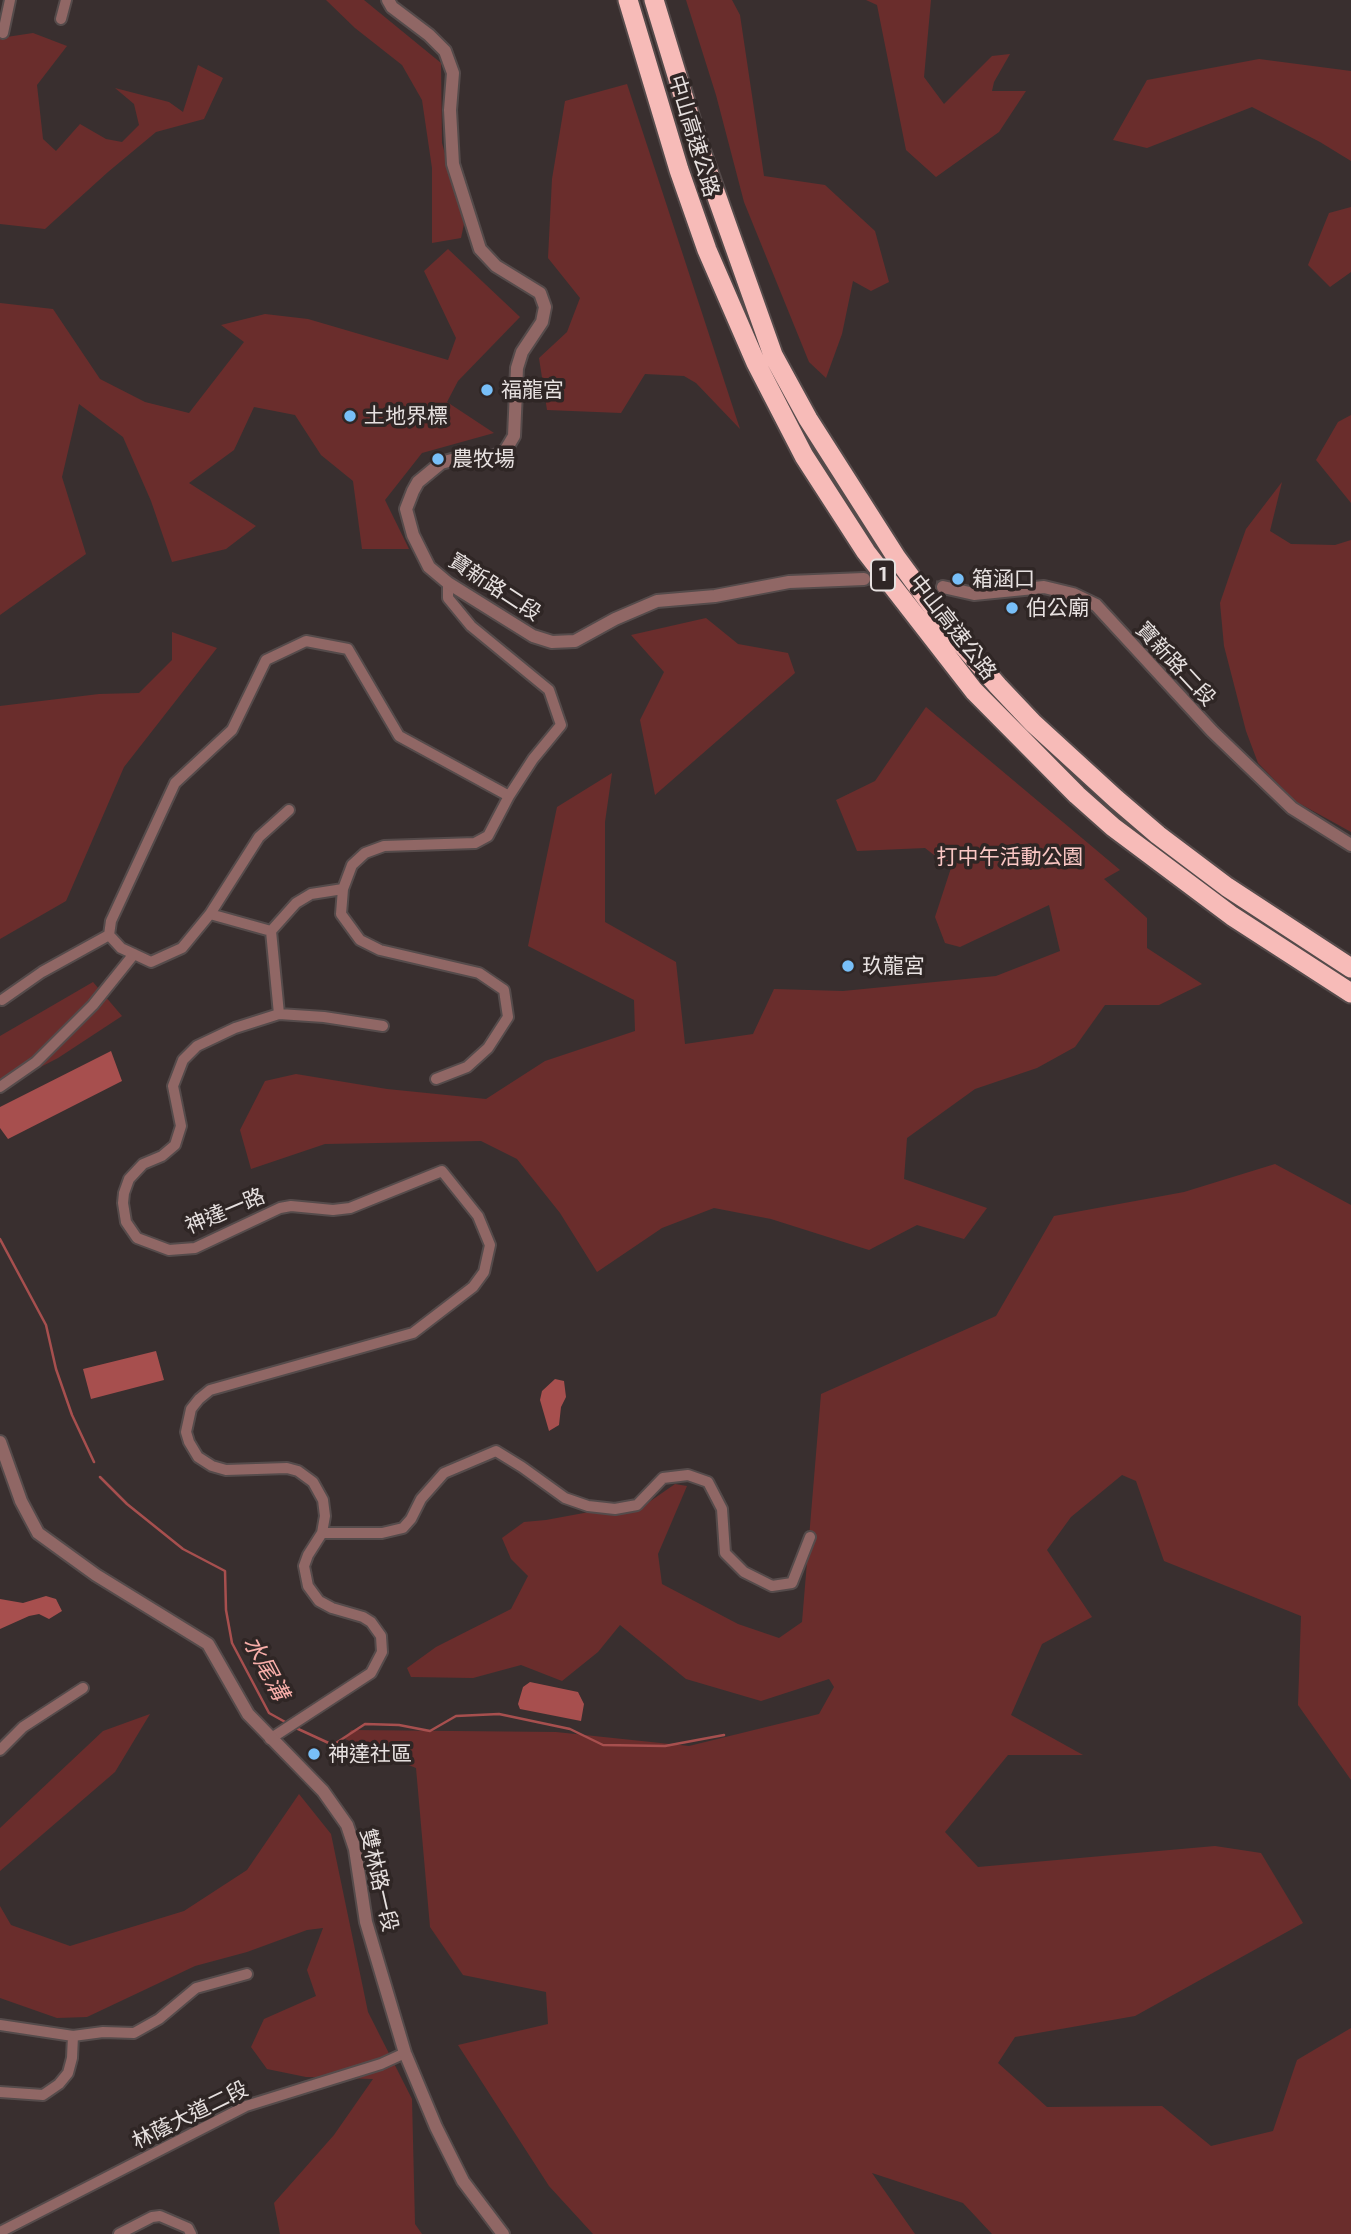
<!DOCTYPE html>
<meta charset="utf-8">
<style>
body{margin:0}
canvas{display:block;background:#392f2f}
</style>
<canvas width="1351" height="2234"></canvas>
<script>
const context = document.querySelector('canvas').getContext('2d');
context.lineJoin = 'round';
function paint(path, color) {
  context.fillStyle = color;
  context.fill(path, 'evenodd');
}
function poly(rows) {
  const path = new Path2D();
  for (const r of rows) {
    path.moveTo(r[0], r[1]);
    for (let i = 2; i < r.length; i += 2) path.lineTo(r[i], r[i + 1]);
  }
  return path;
}
function stroke(path, color, width, dash) {
  context.strokeStyle = color;
  context.lineWidth = width;
  context.lineCap = dash ? 'butt' : 'round';
  context.setLineDash(dash || []);
  context.stroke(path);
}
function drawText(font, color, halo, rows, align = 'center') {
  context.font = font + ' "Exo 2","Noto Sans TC",sans-serif';
  context.lineWidth = 7;
  context.setLineDash([]);
  context.textBaseline = 'middle';
  context.strokeStyle = halo;
  context.fillStyle = color;
  for (const [text, x, y, turn = 0] of rows) {
    context.save();
    context.translate(x, y);
    context.rotate((+turn || 0) * Math.PI / 180);
    context.textAlign = isNaN(turn) ? turn : align;
    if (halo) context.strokeText(text, 0, 0);
    context.fillText(text, 0, 0);
    context.restore();
  }
}
const green = poly([
 [326,0,364,0,441,63,442,143,464,224,461,238,432,243,432,168,422,100,402,65,355,28],
 [686,0,732,0,740,15,764,176,825,185,875,231,889,282,871,291,853,281,842,334,826,378,809,362,744,202,716,95],
 [866,0,931,0,924,77,944,104,992,56,1010,54,994,82,992,91,1026,91,999,132,936,177,906,150,877,5],
 [33,33,67,46,37,85,43,139,56,151,80,124,106,139,122,142,139,125,134,104,115,88,169,102,183,112,198,65,223,78,204,119,156,132,108,172,45,229,0,224,0,38],
 [1259,59,1351,71,1351,161,1320,142,1252,107,1147,148,1113,140,1147,80],
 [627,84,740,429,696,383,684,376,645,374,621,413,547,410,539,358,567,332,580,298,548,258,552,179,565,101],
 [1351,207,1351,272,1330,287,1308,265,1329,213],
 [448,249,520,317,458,381,447,402,494,433,422,453,385,500,409,549,362,549,353,481,321,455,295,415,254,407,234,450,189,483,256,526,226,549,172,562,151,501,123,437,79,404,62,477,86,554,0,615,0,303,53,309,100,379,145,402,189,413,244,342,221,325,265,314,308,319,448,360,456,338,424,271],
 [1351,415,1351,503,1316,460,1338,422],
 [1282,482,1270,531,1291,544,1335,545,1351,540,1351,832,1295,801,1258,763,1246,731,1224,646,1220,603,1232,568,1246,529],
 [706,618,738,644,788,653,795,673,655,795,640,720,664,672,631,635],
 [172,632,217,648,124,767,66,901,0,939,0,706,99,694,139,693,172,660],
 [926,707,1120,870,1104,879,1147,918,1147,948,1202,984,1159,1005,1105,1005,1075,1047,1037,1068,975,1089,907,1138,904,1179,987,1208,964,1239,917,1225,869,1250,771,1219,714,1208,662,1228,597,1272,560,1213,517,1159,481,1141,325,1144,251,1169,240,1130,265,1081,296,1074,387,1089,486,1099,545,1061,635,1031,634,1000,528,946,557,807,612,773,605,822,605,922,676,962,685,1044,753,1034,774,989,843,991,996,976,1060,951,1049,905,960,947,945,943,935,917,951,868,925,848,857,851,836,800,875,781],
 [93,982,122,1016,58,1058,0,1088,0,1036],
 [1275,1164,1351,1205,1351,1780,1298,1705,1301,1616,1164,1561,1136,1481,1122,1475,1071,1517,1047,1550,1092,1617,1042,1644,1011,1715,1083,1755,1008,1755,945,1832,978,1867,1215,1846,1261,1853,1303,1923,1135,2016,1015,2037,998,2063,1047,2107,1162,2106,1211,2146,1273,2131,1297,2060,1351,2028,1351,2234,992,2234,963,2203,872,2173,915,2234,593,2234,549,2186,458,2045,548,2024,546,1992,463,1975,430,1927,416,1768,345,1739,351,1730,556,1732,689,1746,819,1714,834,1687,829,1679,761,1701,686,1679,620,1625,598,1652,562,1681,521,1665,473,1678,411,1677,407,1668,436,1647,511,1609,528,1576,511,1559,502,1538,524,1522,546,1520,600,1510,639,1509,675,1484,687,1486,658,1554,662,1584,738,1624,779,1638,802,1622,821,1394,996,1316,1054,1216,1184,1192],
 [150,1714,115,1772,0,1871,0,1828,103,1731],
 [299,1794,331,1834,368,2012,412,2099,415,2224,422,2234,280,2234,274,2203,334,2135,373,2079,306,2077,267,2069,251,2047,264,2019,316,1996,307,1970,323,1928,307,1930,247,1952,195,1966,87,2017,57,2018,0,1998,0,1906,11,1925,70,1946,184,1911,247,1870]
]);
const water = poly([
 [111,1051,122,1081,8,1139,0,1128,0,1107],
 [156,1351,164,1380,91,1399,83,1369],
 [555,1379,564,1381,566,1397,561,1407,559,1425,549,1431,540,1400,542,1391],
 [46,1596,56,1599,62,1611,49,1619,39,1614,29,1616,0,1629,0,1599,23,1603],
 [530,1682,578,1692,584,1704,581,1721,520,1709,518,1704,523,1687]
]);
const stream = poly([
 [0,1239,46,1325,56,1369,72,1415,94,1462],
 [100,1477,127,1504,183,1549,225,1571,226,1610,232,1643,269,1713,287,1723],
 [296,1728,333,1745,365,1724,399,1725,430,1731,456,1716,499,1714,570,1729,603,1745,665,1746,724,1735]
]);
const tertiaryTunnel = poly([
 [864,579,943,587]
]);
const minor = poly([
 [61,19,66,0],
 [3,33,10,0],
 [343,889,341,914,360,940,380,950,479,973,504,990,508,1017,488,1048,467,1067,436,1079],
 [210,914,259,837,289,810],
 [271,931,210,914,182,948,151,962,121,948,109,935,111,921,175,783,232,730,266,660,306,641,348,649,399,736,509,796],
 [2,1000,42,972,109,935],
 [279,1014,324,1017,383,1026],
 [0,1087,36,1062,93,1005,134,954],
 [322,1533,382,1533,403,1528,411,1519,421,1499,444,1473,496,1451,522,1467,565,1498,588,1506,615,1509,637,1505,663,1478,688,1475,708,1482,722,1509,725,1553,744,1572,772,1586,792,1583,810,1537],
 [270,1739,371,1673,382,1652,381,1636,371,1622,363,1617,332,1608,319,1601,308,1586,304,1566,308,1555,322,1533,325,1516,323,1500,313,1482,298,1471,287,1468,226,1470,212,1466,198,1457,189,1442,186,1432,191,1409,199,1399,210,1390,413,1333,473,1287,484,1272,490,1245,478,1216,442,1171,350,1208,333,1210,291,1206,280,1208,195,1248,169,1250,137,1238,126,1222,123,1203,124,1193,129,1179,143,1164,162,1156,175,1145,181,1126,173,1086,183,1060,197,1046,235,1028,279,1014,271,931,296,903,311,894,343,889,352,865,365,853,384,846,475,843,488,836,509,796,533,759,561,725,549,690,471,626,448,598,448,583],
 [0,1750,23,1727,83,1688],
 [0,2025,73,2036,103,2032,134,2033,159,2019,196,1988,247,1974],
 [0,2092,43,2095,59,2084,68,2073,72,2058,73,2036],
 [0,2232,246,2106,381,2064,405,2053],
 [119,2234,152,2217,160,2216,188,2228,191,2234]
]);
const tertiary = poly([
 [388,0,392,7,429,35,445,51,453,73,450,110,453,164,480,249,496,266,540,293,545,307,542,322,522,352,517,368,514,436,505,451,493,457,459,458,441,463,418,482,413,491,406,509,413,535,429,567,448,583,533,636,552,642,575,641,615,619,657,601,715,596,789,582,864,579],
 [943,587,974,594,1044,587,1073,594,1096,605,1212,731,1292,808,1351,845],
 [0,1442,21,1501,38,1533,96,1575,208,1644,248,1714,323,1791,347,1825,355,1849,366,1922,405,2053,436,2127,463,2181,503,2234]
]);
const motorway = poly([
 [628,0,679,170,707,250,756,363,804,456,866,552,974,691,1077,795,1113,827,1232,916,1351,993],
 [654,0,696,138,773,355,808,419,896,557,951,632,998,686,1033,723,1116,799,1158,835,1227,887,1351,968]
]);
const markers = [
 [487,390,7,"#78bff8"],
 [350,416,7,"#78bff8"],
 [438,459,7,"#78bff8"],
 [958,579,7,"#78bff8"],
 [1012,608,7,"#78bff8"],
 [848,966,7,"#78bff8"],
 [314,1754,7,"#78bff8"]
];
const shields = [
 [883,575,24]
];
const shieldNames = [
 ["1",883,575]
];
const streetNames = [
 ["中山高速公路",694,136,73],
 ["寶新路二段",495,587,33],
 ["中山高速公路",953,627,52],
 ["寶新路二段",1176,664,47],
 ["神達一路",225,1211,-23],
 ["雙林路一段",379,1880,77],
 ["林蔭大道二段",190,2115,-26]
];
const poiNames = [
 ["福龍宮",501,390],
 ["土地界標",364,416],
 ["農牧場",452,459],
 ["箱涵口",972,579],
 ["伯公廟",1026,608],
 ["玖龍宮",862,966],
 ["神達社區",328,1754]
];
const parkNames = [
 ["打中午活動公園",1010,857]
];
const waterNames = [
 ["水尾溝",266,1668,62]
];
paint(green, '#6a2d2c');
paint(water, '#a74f4e');
stroke(stream, '#a74f4e', 2.5);
stroke(tertiaryTunnel, '#534a4a', 12, [12, 6]);
stroke(minor, '#554b4b', 14);
stroke(tertiary, '#554b4b', 16);
stroke(motorway, '#554b4b', 23);
stroke(minor, '#906765', 10);
stroke(tertiary, '#906765', 12);
stroke(motorway, '#f7bbb8', 19);
for (const [x, y, r, color] of markers) {
  const dot = new Path2D();
  dot.arc(x, y, r, 0, 2 * Math.PI);
  context.fillStyle = color;
  context.fill(dot);
  stroke(dot, '#2f2625', 2.5);
}
for (const [x, y, w] of shields) {
  const box = new Path2D();
  box.roundRect(x - w / 2, y - 15.5, w, 31, 5);
  context.fillStyle = '#2f2625';
  context.fill(box);
  stroke(box, '#e7e1e0', 2);
}
drawText('bold 19px', '#e7e1e0', null, shieldNames);
drawText('21px', '#e7e1e0', '#2f2625', streetNames);
drawText('21px', '#e7e1e0', '#2f2625', poiNames, 'left');
drawText('21px', '#fac7c4', '#2f2625', parkNames);
drawText('italic 23px', '#f8aea9', '#2f2625', waterNames);
</script>
